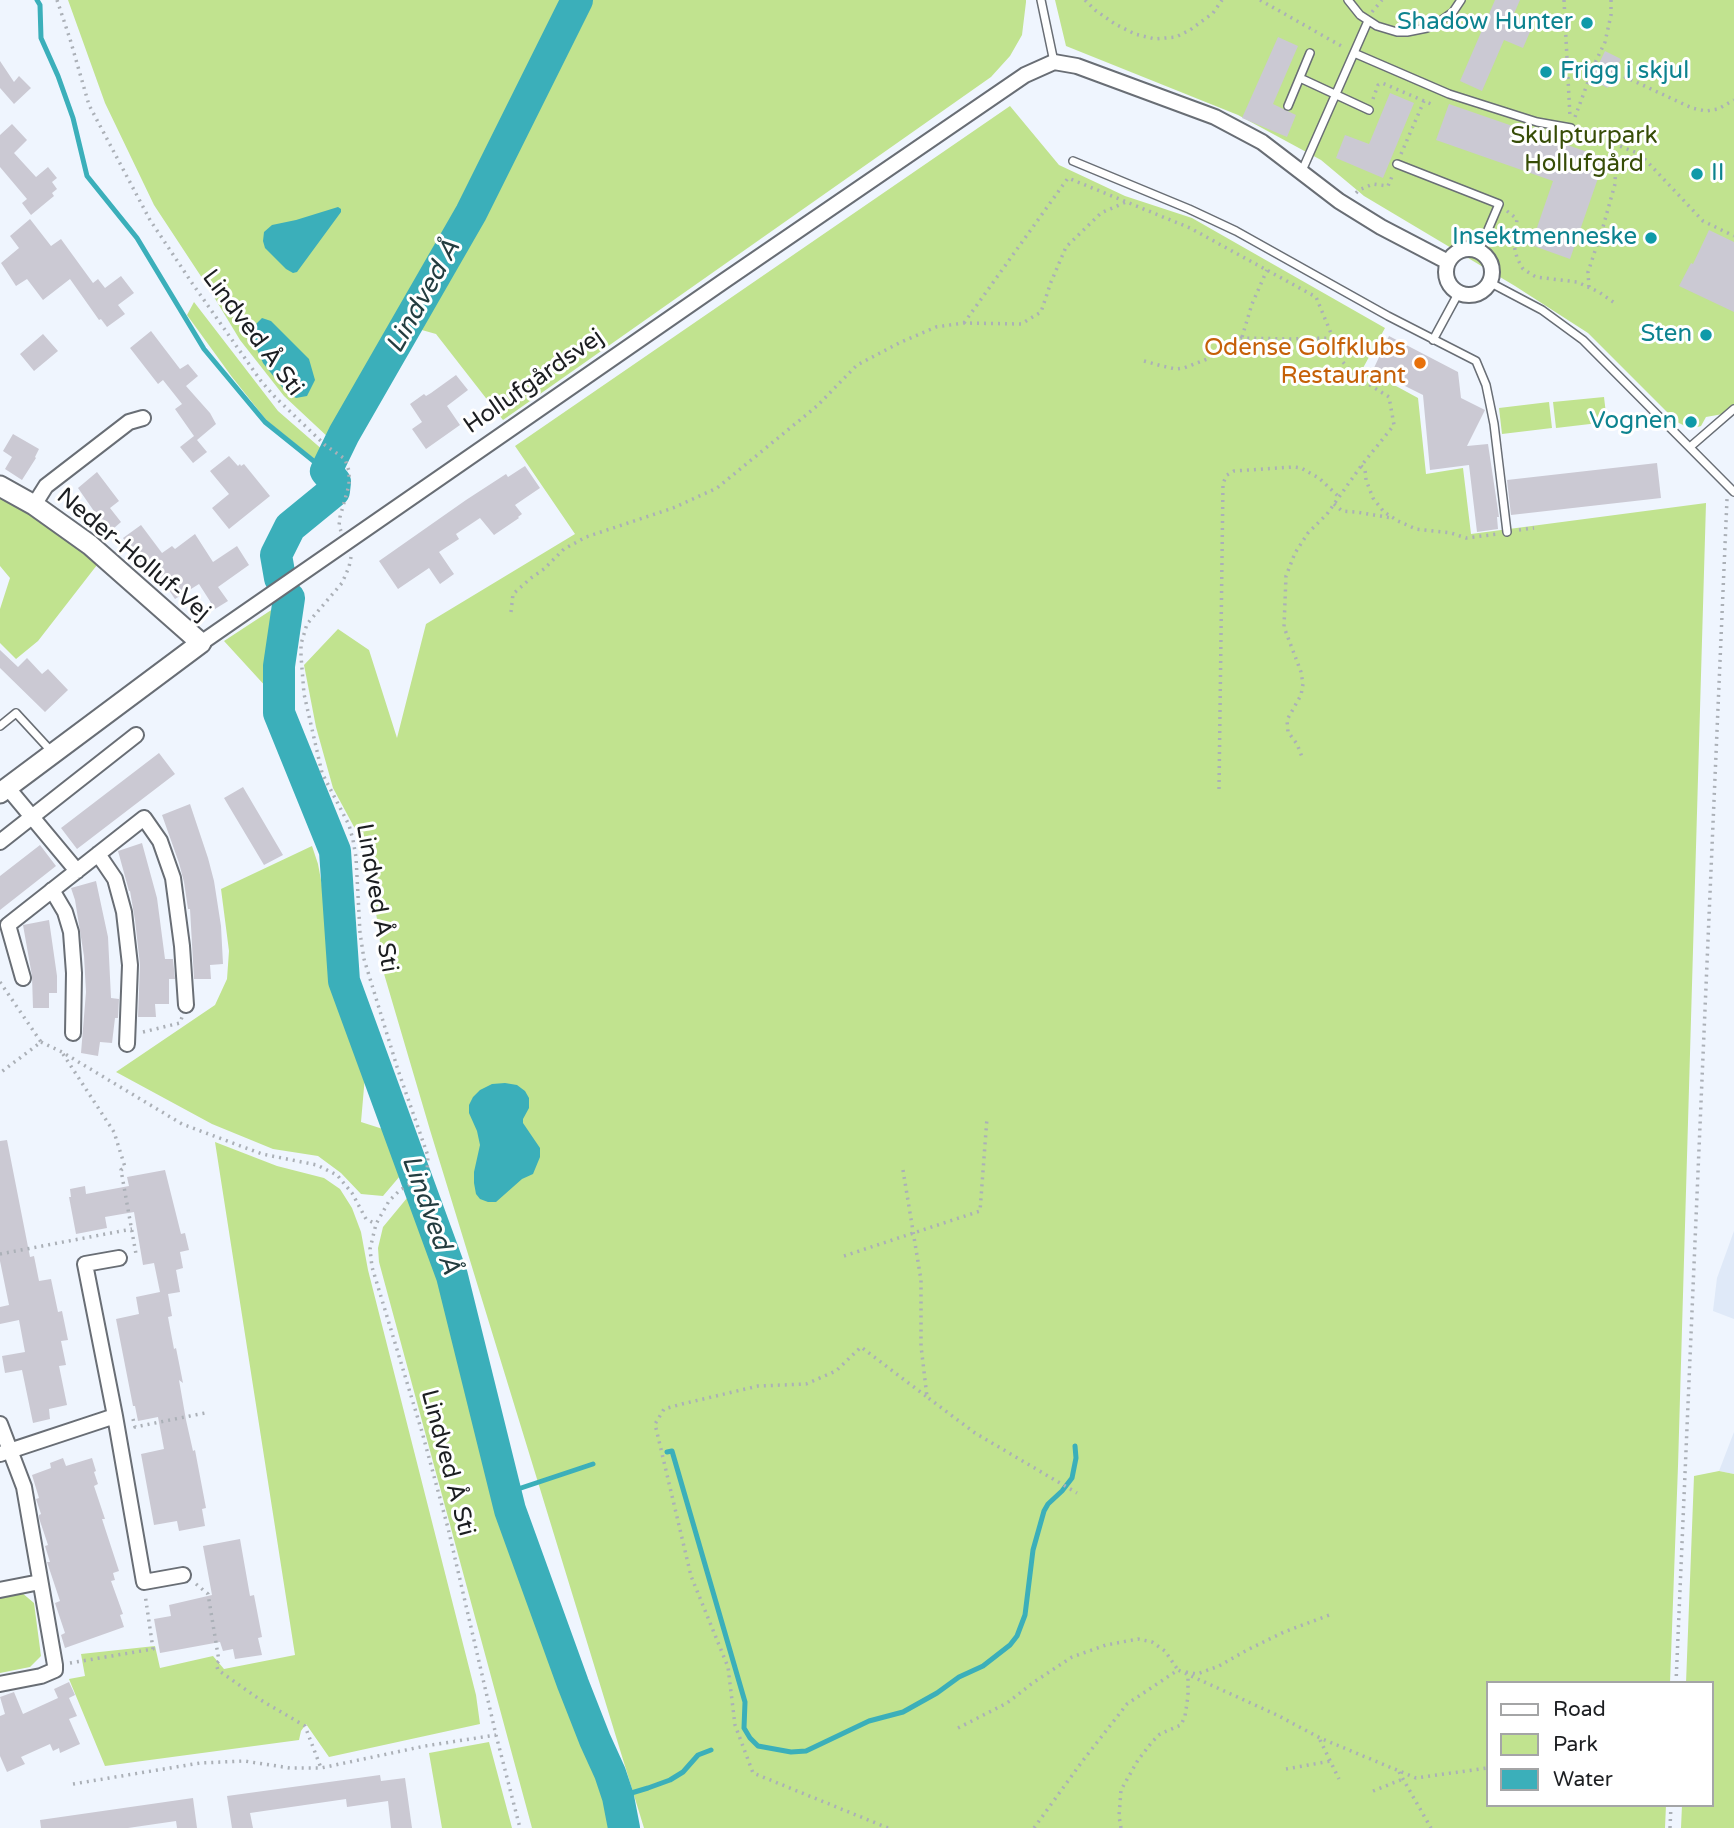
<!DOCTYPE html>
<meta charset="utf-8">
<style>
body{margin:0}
#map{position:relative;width:1734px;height:1828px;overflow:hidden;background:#eff5fe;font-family:"Varela Round",sans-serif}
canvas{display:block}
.legend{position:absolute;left:1486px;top:1681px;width:228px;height:126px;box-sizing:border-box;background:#fff;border:2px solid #a4a5a6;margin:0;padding:9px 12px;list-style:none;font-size:21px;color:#1c1e21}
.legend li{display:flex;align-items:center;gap:14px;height:35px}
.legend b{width:35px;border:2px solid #a4a5a6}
</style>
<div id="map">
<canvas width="1734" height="1828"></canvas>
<ul class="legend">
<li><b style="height:9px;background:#fff"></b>Road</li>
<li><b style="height:19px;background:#c1e38f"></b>Park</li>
<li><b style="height:19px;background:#3bafba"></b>Water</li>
</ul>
</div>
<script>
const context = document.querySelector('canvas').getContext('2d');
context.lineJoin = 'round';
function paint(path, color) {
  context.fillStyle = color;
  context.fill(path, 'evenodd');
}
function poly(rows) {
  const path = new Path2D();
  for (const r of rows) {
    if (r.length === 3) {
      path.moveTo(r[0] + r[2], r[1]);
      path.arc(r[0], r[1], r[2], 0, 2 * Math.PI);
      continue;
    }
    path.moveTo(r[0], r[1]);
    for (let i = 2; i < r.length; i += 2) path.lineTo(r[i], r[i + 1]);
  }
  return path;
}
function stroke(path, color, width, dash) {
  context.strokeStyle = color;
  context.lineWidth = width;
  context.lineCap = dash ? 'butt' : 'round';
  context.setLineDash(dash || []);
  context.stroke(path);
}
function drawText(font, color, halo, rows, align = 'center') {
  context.font = font + ' "Varela Round",sans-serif';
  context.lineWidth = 6;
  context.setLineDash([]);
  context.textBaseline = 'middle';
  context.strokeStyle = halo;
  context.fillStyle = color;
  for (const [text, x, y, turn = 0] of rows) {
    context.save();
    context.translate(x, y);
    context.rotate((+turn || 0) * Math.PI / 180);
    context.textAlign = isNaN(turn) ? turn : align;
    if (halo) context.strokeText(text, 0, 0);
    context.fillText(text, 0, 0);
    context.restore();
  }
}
const built = poly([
 [1734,1231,1734,1319,1713,1311,1717,1278],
 [1734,1432,1734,1474,1719,1471]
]);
const green = poly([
 [68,0,1026,0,1026,2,1022,35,1010,56,991,77,503,420,436,334,397,323,338,432,330,439,284,396,240,340,208,287,154,205,105,103],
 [1055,0,1734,0,1734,412,1706,417,1701,426,1691,429,1677,422,1588,333,1515,286,1364,196,1321,160,1238,115,1066,46],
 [1010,106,1059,165,1125,196,1192,218,1385,328,1363,368,1418,398,1426,474,1463,468,1471,534,1706,503,1678,1466,1670,1683,1487,1683,1487,1805,1666,1805,1665,1828,644,1828,430,1130,382,967,379,931,371,884,375,843,360,838,333,788,316,727,304,665,338,629,369,650,397,738,426,624,575,534,515,446],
 [194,302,278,411,324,451,316,460,267,421,232,377,187,315],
 [1604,397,1607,422,1556,428,1553,402],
 [1549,402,1552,428,1502,434,1499,408],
 [0,497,35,514,97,565,38,641,16,659,0,643,0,609,10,578,0,566],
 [285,601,268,689,224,641],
 [312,846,318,864,345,1009,365,1076,361,1122,386,1130,400,1176,383,1196,361,1194,341,1173,318,1156,273,1149,212,1124,116,1072,215,1005,227,979,229,951,221,889],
 [215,1142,277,1166,324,1178,340,1189,352,1208,361,1232,368,1270,476,1695,480,1724,329,1757,306,1724,301,1731,299,1740,105,1766,69,1679,85,1676,81,1654,155,1646,160,1668,213,1656,224,1669,295,1655],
 [407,1198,453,1304,510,1533,547,1636,610,1785,617,1828,532,1828,379,1262,378,1248,383,1227],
 [1719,1471,1734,1474,1734,1828,1681,1828,1682,1805,1711,1805,1711,1683,1686,1683,1694,1476],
 [21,1592,34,1603,41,1656,30,1667,0,1673,0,1597],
 [489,1742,512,1828,442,1828,429,1753]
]);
const water = poly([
 [338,207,341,209,341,212,297,272,293,273,286,269,265,248,263,241,264,232,272,225,296,220],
 [262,318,271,321,309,359,315,380,307,396,296,398,286,392,263,363,249,331],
 [505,1083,517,1085,525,1091,529,1098,529,1108,523,1119,523,1123,540,1148,540,1157,533,1174,522,1179,496,1202,488,1202,480,1199,476,1194,474,1183,474,1172,480,1145,477,1131,469,1113,469,1105,473,1097,480,1090,492,1084]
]);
const stream = poly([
 [37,0,40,5,41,38,58,76,73,118,87,176,137,238,204,349,265,422,326,471],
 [667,1452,672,1451,745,1702,744,1728,750,1738,758,1746,791,1752,806,1751,869,1721,903,1712,937,1693,959,1677,983,1666,1010,1645,1017,1636,1025,1615,1033,1550,1044,1511,1048,1504,1062,1491,1072,1478,1076,1458,1075,1446],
 [506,1493,593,1464],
 [618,1797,648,1788,670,1780,683,1772,698,1755,711,1750]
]);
const river = poly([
 [280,578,276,555,290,527,334,491,335,482,326,471,344,434,471,213,577,0],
 [289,598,279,666,279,713,335,851,344,981,452,1276,510,1510,573,1684,595,1740,610,1773,618,1797,624,1828]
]);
const building = poly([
 [1495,0,1520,0,1513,16,1533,25,1523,48,1504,40,1482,91,1460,81],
 [1278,37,1298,46,1273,104,1296,115,1287,137,1242,118],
 [1605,51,1621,59,1608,88,1591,80],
 [0,61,14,82,19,76,31,88,14,104,0,88],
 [1390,93,1414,103,1383,178,1336,158,1345,135,1369,144],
 [1449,104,1605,158,1570,259,1531,245,1553,181,1436,140],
 [12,124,27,140,14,153,36,177,48,167,57,178,52,182,57,189,52,193,54,196,31,215,22,203,27,199,0,167,0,135],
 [30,219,51,246,61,239,93,283,98,279,105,288,121,276,134,293,118,305,125,314,107,327,101,319,99,320,70,279,43,300,27,279,16,286,1,263,19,248,10,236],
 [1709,230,1734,242,1734,312,1679,286,1691,263,1693,264],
 [151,331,180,369,188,364,198,376,186,386,210,413,216,424,197,440,207,452,193,463,180,447,194,436,175,409,182,404,163,380,158,384,130,348],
 [43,334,58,351,34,371,20,354],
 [1389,336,1458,372,1461,398,1485,410,1467,446,1488,444,1499,517,1497,517,1498,529,1477,532,1469,465,1430,470,1423,395,1373,370],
 [456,375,468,390,447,406,460,425,426,449,412,429,422,422,410,404,424,394,426,396,431,393],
 [13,434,39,449,35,457,36,458,22,480,5,469,12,457,3,451],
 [229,456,238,466,240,464,241,466,244,464,270,496,229,529,212,508,229,494,210,471],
 [1657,463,1661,498,1511,515,1507,480],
 [525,466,540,488,515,505,522,514,518,517,519,518,494,535,480,518,456,534,459,539,439,552,454,574,440,584,429,568,398,589,379,561,466,500,506,474,508,477],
 [97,472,119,501,110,508,121,522,106,535,94,520,98,517,78,488],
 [141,525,162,553,172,546,175,549,195,534,213,562,237,546,249,565,218,587,228,601,215,609,199,584,175,599,158,574,156,576,146,562,142,565,123,538],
 [0,650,18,667,27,658,42,674,48,669,68,690,45,712,0,668],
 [159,753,175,774,77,849,61,828],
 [243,787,283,855,264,865,224,798],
 [190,804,208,858,214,881,221,926,223,964,210,965,211,979,194,979,190,909,188,909,184,882,179,863,162,815],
 [142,843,157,898,165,959,173,959,175,979,169,979,169,1004,155,1004,156,1017,138,1017,140,965,135,920,130,891,129,891,118,851],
 [40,845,56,866,0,910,0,876],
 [96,881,108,937,111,998,119,999,118,1018,115,1018,112,1043,100,1042,98,1056,81,1053,86,992,84,956,75,900,71,888],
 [49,920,57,976,57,993,49,993,49,1008,33,1008,32,976,23,925],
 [7,1140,30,1257,34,1256,39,1281,51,1279,58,1312,62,1311,68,1340,61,1341,66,1365,59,1366,67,1405,49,1409,50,1419,33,1423,22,1370,5,1373,2,1356,25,1352,19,1320,0,1324,0,1307,9,1305,0,1261,0,1141],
 [165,1170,181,1234,185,1233,189,1250,180,1252,183,1268,176,1270,180,1292,168,1294,172,1316,168,1317,174,1349,176,1348,183,1383,179,1380,186,1420,193,1451,195,1450,206,1508,202,1509,205,1526,179,1531,177,1521,154,1525,141,1454,164,1449,158,1417,138,1421,135,1406,133,1406,116,1319,139,1314,136,1297,160,1292,154,1263,143,1265,134,1212,105,1217,107,1228,76,1234,69,1197,71,1197,70,1189,85,1186,86,1194,129,1186,127,1177],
 [63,1458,66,1466,92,1458,96,1471,94,1472,98,1484,94,1486,105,1519,102,1519,119,1571,113,1573,115,1580,111,1581,123,1614,120,1615,124,1627,65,1648,61,1635,65,1633,55,1603,60,1601,47,1562,50,1562,45,1546,48,1545,39,1518,39,1515,41,1514,36,1499,39,1498,32,1475,51,1468,50,1463],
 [240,1539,250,1596,254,1595,262,1637,258,1638,262,1655,235,1659,233,1649,223,1651,220,1642,160,1653,154,1619,171,1616,169,1605,212,1595,203,1546],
 [69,1682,75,1695,69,1698,77,1716,69,1719,80,1744,60,1753,59,1748,53,1751,50,1744,21,1757,25,1764,7,1772,0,1756,0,1716,5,1714,0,1697,14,1692,23,1714,58,1698,54,1689],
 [380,1775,381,1781,405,1778,412,1828,391,1828,388,1801,347,1807,346,1799,250,1813,253,1828,232,1828,227,1796],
 [193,1798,197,1828,177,1828,176,1821,128,1828,41,1828,40,1820]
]);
const path = poly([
 [57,0,70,39,89,105,150,220,192,283,261,381,275,397,325,445,345,459,349,471,349,485,340,517,339,526,341,531],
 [1085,0,1095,10,1115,24,1135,34,1155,39,1176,37,1190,30,1213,13,1222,0],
 [1260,0,1343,47],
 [1564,0,1570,117],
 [1611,0,1611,15,1605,42,1595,63,1692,108,1706,111,1718,109,1734,100],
 [1372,12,1382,0],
 [1373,99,1378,85,1382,83,1431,104,1432,100],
 [1575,117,1595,63],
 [1581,131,1640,154,1703,221,1734,236],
 [1401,154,1424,101],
 [1356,193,1359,190,1373,184,1388,186,1393,174],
 [1507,211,1517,219,1514,245,1517,258,1523,269,1536,277,1577,282,1599,292,1616,304],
 [1589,287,1588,272,1603,227,1615,184,1616,159,1607,141],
 [964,323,1068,178,1190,228,1316,297,1333,338],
 [1242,337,1252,304,1267,270],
 [1144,361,1162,366,1176,369,1184,368,1207,359,1241,338,1289,339,1333,338,1342,361,1354,375,1389,397,1394,425,1361,466,1327,514,1308,533,1295,553,1286,576,1284,627,1301,672,1303,684,1301,695,1287,720,1288,732,1297,744,1302,757],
 [1361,466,1365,469,1366,480,1373,498,1384,512,1398,521,1416,529,1451,533,1466,538,1498,534],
 [1334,504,1342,511,1356,512,1392,518],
 [1519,530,1534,528],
 [351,557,349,567,342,583,307,624,301,644,301,656,304,694,322,773,349,825,353,840,356,857,360,933,364,959,398,1070,428,1156,427,1171,421,1178,400,1190,389,1201,376,1224,370,1249,372,1267,422,1432,448,1528,496,1735,520,1828],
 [511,612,513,594,531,578,544,569,564,549,586,537,673,508,717,488,817,406,857,365,901,342,936,327,964,323,1021,324,1041,312,1051,282,1066,247,1101,213,1126,202],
 [1219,789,1223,483,1227,475,1234,471,1293,467,1301,468,1319,478,1339,497],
 [0,982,41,1042,0,1073],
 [143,1032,180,1023,182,1017],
 [41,1042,62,1052,182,1124,262,1154,317,1165,337,1175,352,1193,366,1219,376,1224],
 [63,1054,114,1132,125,1167,121,1170,136,1254,134,1255],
 [903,1170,921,1280,921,1346,927,1397,975,1433,1077,1493],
 [0,1254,132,1229],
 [844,1256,980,1211,987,1118],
 [133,1419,135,1427,205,1413],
 [196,1584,208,1594,219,1661,216,1664,218,1670,259,1699,305,1726,321,1768],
 [70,1663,153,1649,145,1594],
 [1186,1672,1197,1674,1219,1666,1247,1650,1284,1632,1332,1614],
 [1676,1683,1727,499],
 [958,1728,1007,1703,1034,1682,1072,1657,1106,1645,1138,1639,1152,1642,1165,1651,1178,1670],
 [1320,1740,1339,1779],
 [1286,1769,1331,1761],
 [1399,1772,1431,1828],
 [73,1784,200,1763,244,1761,290,1768,321,1768,425,1746,496,1735],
 [1373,1791,1403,1779],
 [888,1828,753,1773,735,1725,728,1667,691,1576,655,1424,664,1409,682,1404,758,1386,806,1384,836,1371,861,1347,927,1397],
 [1034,1828,1081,1763,1127,1704,1178,1670,1277,1715,1320,1738,1416,1778,1487,1768],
 [1121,1828,1119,1816,1121,1790,1138,1760,1152,1742,1160,1734,1181,1725,1185,1716,1188,1696,1188,1675],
 [1670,1828,1671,1805]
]);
const lane = poly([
 [1041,0,1054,62],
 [1348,0,1360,15,1377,26,1397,32,1407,32,1427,28,1436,24,1453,12,1461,0],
 [1354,53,1449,94,1537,122,1571,128],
 [1300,78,1369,110],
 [1288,106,1310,53],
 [1073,161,1189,209,1236,231,1388,316,1476,361,1486,385,1494,424,1507,532],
 [1397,164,1499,204,1479,251],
 [1301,173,1368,21],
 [1489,282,1542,310,1583,340,1734,492],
 [1433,340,1459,292],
 [1690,447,1734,409],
 [0,726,16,713,52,752]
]);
const street = poly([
 [1469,272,23],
 [34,505,46,486,129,422,143,418],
 [201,643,724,281,1025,75,1054,62,1077,66,1215,117,1262,142,1339,201,1381,227,1448,262],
 [7,787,77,871],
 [0,842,136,735],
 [98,854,115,879,124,912,130,965,127,1044],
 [52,890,65,912,71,932,74,973,73,1033],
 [23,978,8,925,144,818,160,841,173,878,182,946,186,1005],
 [119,1258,85,1264,115,1416,144,1582,183,1575],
 [0,1424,24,1487,55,1665,55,1670,41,1676,0,1684],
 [0,1454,115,1416],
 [0,1590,40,1582]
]);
const secondary = poly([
 [0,486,34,505,90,545,201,643,0,793]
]);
const markers = [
 [1587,23,7,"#0f9aa8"],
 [1546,72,7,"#0f9aa8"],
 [1697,174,7,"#0f9aa8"],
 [1651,238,7,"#0f9aa8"],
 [1706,335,7,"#0f9aa8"],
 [1420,363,7,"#e8710a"],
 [1691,422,7,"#0f9aa8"]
];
const cultureNames = [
 ["Shadow Hunter",1573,23],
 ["Frigg i skjul",1560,72,"left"],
 ["II",1711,174,"left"],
 ["Insektmenneske",1637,238],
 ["Sten",1692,335],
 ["Vognen",1677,422]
];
const parkNames = [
 ["Skulpturpark",1584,137],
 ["Hollufgård",1584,165]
];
const streetNames = [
 ["Lindved Å Sti",252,333,53],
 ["Hollufgårdsvej",534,382,-35],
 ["Neder-Holluf-Vej",133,555,40],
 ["Lindved Å Sti",376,898,80],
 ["Lindved Å Sti",447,1463,75]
];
const foodNames = [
 ["Odense Golfklubs",1406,349],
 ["Restaurant",1406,377]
];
const waterNames = [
 ["Lindved Å",424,297,-61],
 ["Lindved Å",430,1215,70]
];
paint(built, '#dfe9f8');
paint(green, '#c1e38f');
paint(water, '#3bafba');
stroke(stream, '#3bafba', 5);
stroke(river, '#3bafba', 32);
paint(building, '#cbc9d3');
stroke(lane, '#696e75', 10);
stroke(street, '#696e75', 18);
stroke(secondary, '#696e75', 23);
stroke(path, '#abb0b7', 3.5, [2, 5]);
stroke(lane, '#fff', 7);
stroke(street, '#fff', 14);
stroke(secondary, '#fff', 19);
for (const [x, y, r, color] of markers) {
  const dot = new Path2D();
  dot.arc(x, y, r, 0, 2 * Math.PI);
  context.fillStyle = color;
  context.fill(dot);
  stroke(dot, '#fff', 2.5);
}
drawText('24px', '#0d838f', '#fff', cultureNames, 'right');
drawText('24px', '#374d07', '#fff', parkNames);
drawText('24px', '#1c1e21', '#fff', streetNames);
drawText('24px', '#c56008', '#fff', foodNames, 'right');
drawText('italic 26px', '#243d40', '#fff', waterNames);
</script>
